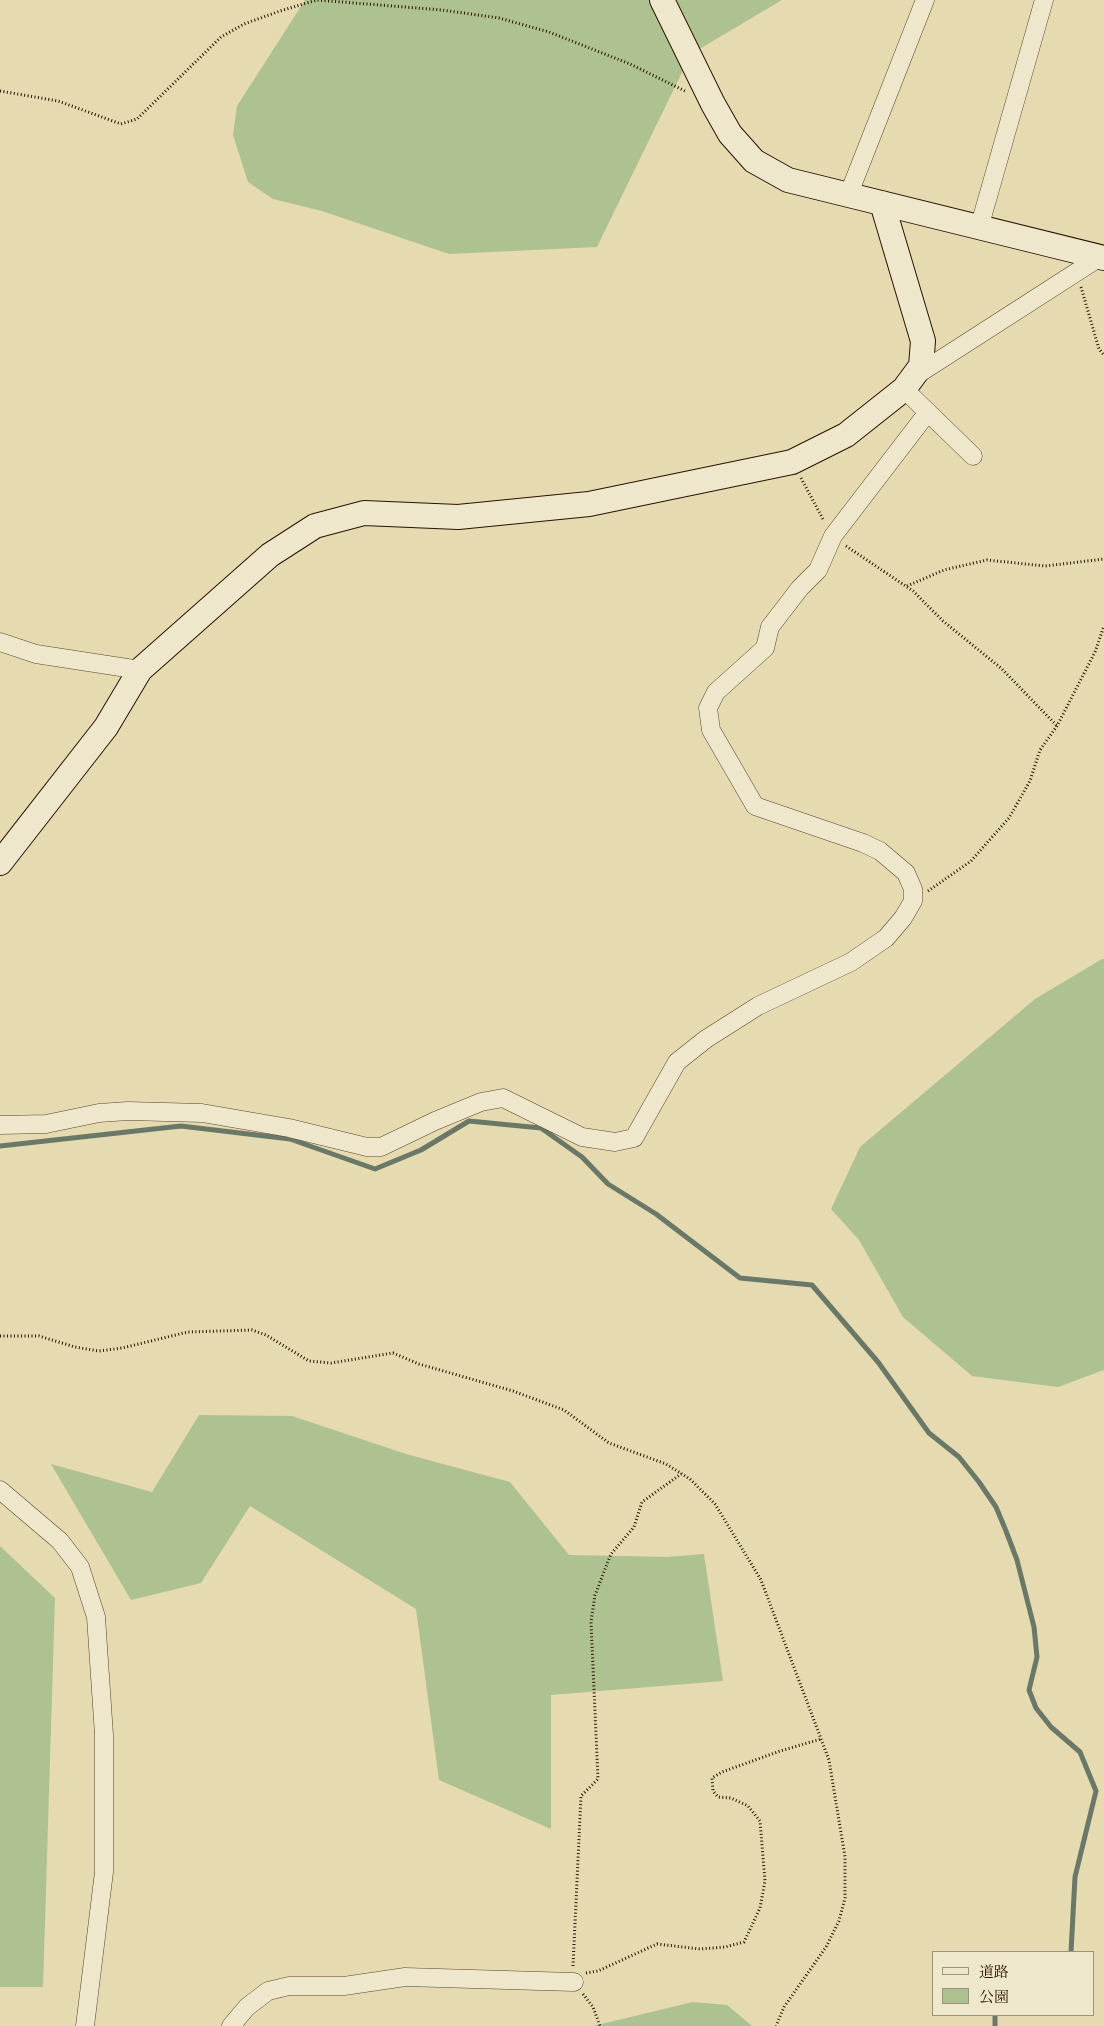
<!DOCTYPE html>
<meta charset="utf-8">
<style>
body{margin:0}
#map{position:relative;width:1104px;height:2026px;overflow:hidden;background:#e6dab1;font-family:"Libre Bodoni","Noto Serif JP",serif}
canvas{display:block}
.legend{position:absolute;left:932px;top:1951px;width:162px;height:65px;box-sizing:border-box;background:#efe7cc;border:1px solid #a0927a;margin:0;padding:6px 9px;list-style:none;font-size:15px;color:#291300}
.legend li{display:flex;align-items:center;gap:10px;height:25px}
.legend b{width:25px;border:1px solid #a0927a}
</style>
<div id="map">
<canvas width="1104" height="2026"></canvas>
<ul class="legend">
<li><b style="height:6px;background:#efe7cc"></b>道路</li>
<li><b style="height:14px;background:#aec191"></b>公園</li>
</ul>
</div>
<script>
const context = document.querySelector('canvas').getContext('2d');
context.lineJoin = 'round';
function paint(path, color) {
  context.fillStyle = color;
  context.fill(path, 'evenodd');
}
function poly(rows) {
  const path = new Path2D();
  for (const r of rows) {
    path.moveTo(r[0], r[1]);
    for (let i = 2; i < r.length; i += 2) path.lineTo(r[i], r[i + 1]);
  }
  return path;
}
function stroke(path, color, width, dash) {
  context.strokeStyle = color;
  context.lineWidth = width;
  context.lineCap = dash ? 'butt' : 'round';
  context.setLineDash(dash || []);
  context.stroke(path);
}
const green = poly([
 [305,0,782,0,691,54,597,247,449,254,322,211,273,199,248,182,233,135,237,106],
 [1102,959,1104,959,1104,1370,1058,1387,972,1376,903,1317,859,1240,831,1209,860,1147,1035,999],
 [199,1415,292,1416,406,1454,510,1482,569,1555,668,1557,704,1554,723,1681,551,1695,551,1829,439,1780,416,1609,250,1506,201,1583,131,1600,51,1464,152,1492],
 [0,1546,55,1598,43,1987,0,1987],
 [693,2002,727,2005,752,2026,593,2026]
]);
const stream = poly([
 [0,1146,181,1126,290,1139,375,1169,421,1150,469,1121,541,1128,582,1157,608,1184,656,1214,740,1278,812,1285,878,1362,929,1433,959,1457,979,1482,996,1507,1006,1531,1017,1560,1034,1627,1037,1657,1029,1690,1036,1708,1051,1727,1080,1752,1096,1791,1075,1877,1071,1952],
 [995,2026,995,2015]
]);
const path = poly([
 [0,91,58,101,121,124,137,119,221,37,244,24,280,11,317,0,442,10,499,18,549,32,630,64,685,91],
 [1081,287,1099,349,1104,355],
 [801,478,824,521],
 [846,546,913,591,943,621,1002,669,1057,726],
 [907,586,944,570,987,560,1045,566,1104,559],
 [928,891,971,861,1009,818,1030,781,1040,750,1057,726,1095,652,1104,626],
 [0,1336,39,1336,75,1347,99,1351,122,1348,188,1332,252,1330,266,1335,309,1361,331,1363,393,1353,419,1364,513,1391,564,1410,609,1443,666,1464,690,1479,715,1504,761,1580,829,1760,845,1857,845,1898,839,1921,826,1947,784,2007,776,2026],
 [573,1966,581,1796,598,1779,591,1622,595,1595,611,1554,634,1527,642,1502,681,1474],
 [586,1973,598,1971,657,1944,700,1949,725,1947,744,1942,760,1908,765,1881,760,1821,748,1806,731,1798,718,1797,713,1791,712,1778,722,1772,780,1751,821,1739],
 [583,1994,593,2007,600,2026]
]);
const street = poly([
 [848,196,925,0],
 [979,228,1044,0],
 [915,376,1100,257],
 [904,389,973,456],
 [0,642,36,654,140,670],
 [0,1125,46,1124,99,1113,128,1111,202,1113,289,1128,367,1147,381,1147,435,1121,481,1102,503,1098,582,1137,615,1142,634,1138,677,1062,706,1039,758,1006,851,962,886,938,903,918,913,901,913,889,906,873,880,851,863,843,755,806,711,730,708,708,716,692,765,648,770,627,800,588,818,570,833,536,928,412],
 [0,1490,60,1541,80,1567,96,1617,104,1735,104,1872,85,2026],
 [231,2026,247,2007,268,1991,289,1986,344,1986,405,1977,574,1982]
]);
const secondary = poly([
 [662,0,713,104,730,134,754,161,788,180,1104,258],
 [0,863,106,727,140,670,270,555,315,526,364,513,458,517,589,504,792,462,846,435,904,389,921,366,923,341,882,203]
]);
paint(green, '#aec191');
stroke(stream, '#6a7868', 5);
stroke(street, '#58452c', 19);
stroke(secondary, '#291300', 26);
stroke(path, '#291300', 3, [1, 2.5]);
stroke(street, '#efe7cc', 18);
stroke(secondary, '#efe7cc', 24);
</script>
